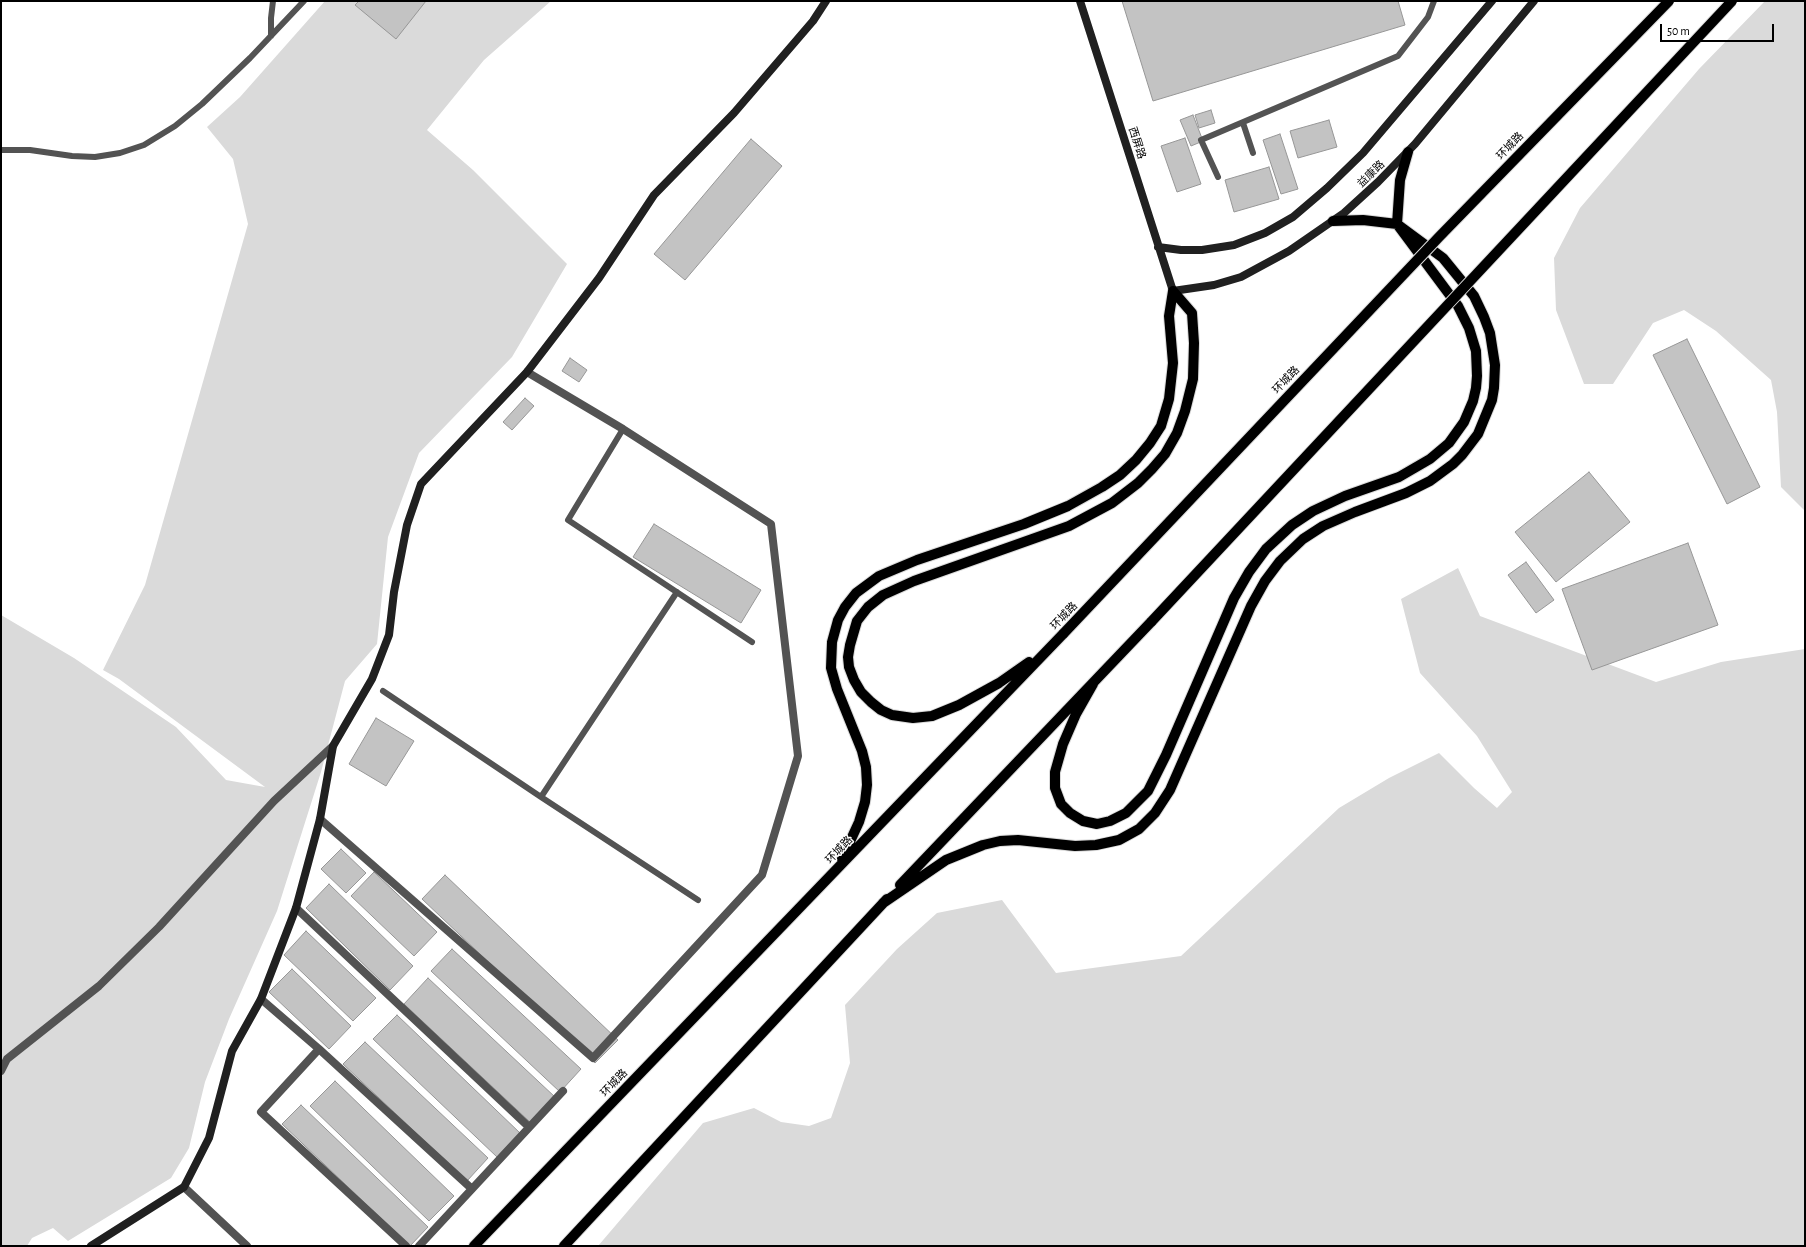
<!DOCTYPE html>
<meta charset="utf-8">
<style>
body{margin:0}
#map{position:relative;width:1806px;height:1247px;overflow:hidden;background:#fff;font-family:"Alegreya Sans",sans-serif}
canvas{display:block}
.frame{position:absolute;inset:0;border:2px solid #000;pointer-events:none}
.scale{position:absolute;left:1660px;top:24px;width:114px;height:18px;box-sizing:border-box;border:2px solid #000;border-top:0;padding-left:5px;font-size:12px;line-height:14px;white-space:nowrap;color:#000;-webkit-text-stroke:3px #fff;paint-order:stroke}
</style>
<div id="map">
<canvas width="1806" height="1247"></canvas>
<div class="frame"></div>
<div class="scale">50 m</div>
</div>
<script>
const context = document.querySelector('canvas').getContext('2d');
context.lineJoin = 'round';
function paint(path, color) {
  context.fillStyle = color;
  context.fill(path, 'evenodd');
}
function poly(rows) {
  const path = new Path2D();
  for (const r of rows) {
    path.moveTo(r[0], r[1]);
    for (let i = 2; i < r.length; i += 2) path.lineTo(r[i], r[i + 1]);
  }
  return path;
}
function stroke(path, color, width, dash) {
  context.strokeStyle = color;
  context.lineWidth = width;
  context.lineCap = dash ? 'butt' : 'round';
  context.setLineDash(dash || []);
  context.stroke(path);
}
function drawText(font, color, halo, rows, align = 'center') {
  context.font = font + ' "Alegreya Sans","Noto Sans SC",sans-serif';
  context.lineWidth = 3;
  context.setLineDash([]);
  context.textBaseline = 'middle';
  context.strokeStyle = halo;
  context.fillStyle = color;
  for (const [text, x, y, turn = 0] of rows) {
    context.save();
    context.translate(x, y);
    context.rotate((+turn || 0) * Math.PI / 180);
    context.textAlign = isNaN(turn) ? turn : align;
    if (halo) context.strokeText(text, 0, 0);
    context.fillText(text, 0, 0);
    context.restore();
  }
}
const green = poly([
 [325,1,551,1,484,60,427,130,473,170,567,264,512,357,419,453,388,537,377,644,345,681,321,772,277,911,229,1019,205,1082,189,1148,171,1178,68,1241,53,1228,32,1238,27,1246,1,1246,1,615,74,658,176,727,226,780,265,787,119,679,103,670,145,585,248,224,233,159,207,127,240,97],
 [1765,1,1805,1,1805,511,1781,487,1777,412,1771,380,1716,331,1684,310,1653,323,1613,384,1584,384,1556,310,1554,258,1580,208,1699,69],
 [1458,568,1480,616,1656,682,1721,662,1805,649,1805,1246,598,1246,703,1123,754,1108,781,1122,809,1126,831,1118,850,1063,845,1005,897,949,937,913,1002,900,1056,973,1181,956,1339,808,1389,778,1439,753,1474,788,1497,808,1512,792,1477,736,1420,673,1401,599]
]);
const building = poly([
 [359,1,426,1,396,39,355,5,359,1],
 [1122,1,1398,1,1405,25,1153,101,1122,1],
 [1211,110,1215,123,1199,128,1195,115,1211,110],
 [1193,115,1203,141,1191,146,1180,120,1193,115],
 [1329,120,1337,147,1298,158,1290,131,1329,120],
 [1280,134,1298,189,1281,194,1263,140,1280,134],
 [1185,138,1201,184,1177,192,1161,146,1185,138],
 [751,139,782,166,685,280,654,254,751,139],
 [1269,167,1279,199,1234,212,1225,180,1269,167],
 [1687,339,1760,487,1727,504,1653,355,1687,339],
 [570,358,587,370,579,382,562,371,570,358],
 [525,398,534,406,512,430,503,422,525,398],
 [1589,472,1630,522,1556,582,1515,532,1589,472],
 [654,524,761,590,741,623,633,557,654,524],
 [1688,543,1718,625,1592,670,1562,589,1688,543],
 [1526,562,1554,600,1536,613,1508,575,1526,562],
 [376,718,414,741,386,786,349,764,376,718],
 [341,849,366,873,346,893,321,869,341,849],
 [374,872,437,932,414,956,351,896,374,872],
 [445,875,618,1040,595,1063,422,899,445,875],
 [329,884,413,966,390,990,306,908,329,884],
 [306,931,376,998,353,1021,284,955,306,931],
 [452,949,581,1069,560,1092,431,971,452,949],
 [292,969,351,1026,329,1049,269,992,292,969],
 [428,978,555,1097,531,1123,404,1004,428,978],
 [397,1015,520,1133,497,1157,373,1039,397,1015],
 [365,1042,488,1158,467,1181,343,1064,365,1042],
 [335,1081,454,1196,429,1221,310,1106,335,1081],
 [301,1105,428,1227,410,1246,282,1124,301,1105]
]);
const lane = poly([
 [271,36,271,18,273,1],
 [1243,123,1253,153],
 [1,150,30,150,72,156,95,157,120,153,144,145,175,126,202,104,250,58,304,1],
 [1218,177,1201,140,1398,56,1428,17,1434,1],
 [623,429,568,520,752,642],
 [383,691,541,797,698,900],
 [541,797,677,592]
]);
const street = poly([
 [320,819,593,1058,762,875,798,756,771,524,623,429,527,372],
 [296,908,529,1127],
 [261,999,319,1049,472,1189],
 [319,1049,261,1112,406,1246],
 [1,1071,7,1059,99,986,159,927,274,801,333,746],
 [184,1187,247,1246],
 [419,1246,563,1091]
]);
const secondary = poly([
 [1080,1,1173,291,1214,285,1241,277,1289,251,1344,213,1378,182,1415,144,1534,1],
 [1158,247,1181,250,1202,250,1234,245,1265,233,1293,217,1327,188,1363,153,1492,1],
 [91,1246,184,1187,209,1138,232,1051,261,999,296,908,320,819,333,746,372,679,389,635,394,592,407,525,421,484,527,372,599,278,654,195,734,113,813,21,826,1]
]);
const primary = poly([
 [1029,662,999,683,959,705,932,716,913,718,892,715,881,710,871,702,861,692,854,680,849,667,848,657,850,645,857,621,868,607,883,595,914,581,1069,526,1112,503,1138,483,1152,469,1165,454,1177,433,1185,411,1193,379,1194,343,1192,313,1173,291],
 [1093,684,1076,714,1063,744,1055,772,1055,788,1061,804,1070,813,1083,821,1097,824,1110,821,1126,813,1148,791,1166,755,1234,598,1249,572,1266,549,1292,525,1313,511,1345,496,1399,477,1430,459,1449,443,1464,422,1473,401,1476,388,1477,376,1476,351,1469,328,1458,306,1397,224,1400,180,1408,152],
 [842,859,859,822,865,802,867,785,866,767,862,751,837,689,831,668,832,642,838,620,845,607,856,593,879,576,917,560,1024,524,1068,506,1102,487,1120,475,1136,460,1150,443,1161,426,1169,399,1173,363,1169,316,1173,291],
 [900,885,1152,621],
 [883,903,946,860,983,845,1000,841,1018,840,1075,846,1096,845,1119,840,1139,829,1155,813,1170,790,1251,606,1265,581,1280,561,1303,539,1323,526,1355,512,1406,493,1430,481,1453,464,1462,455,1478,434,1492,400,1494,388,1495,365,1490,333,1484,317,1474,296,1443,258,1397,224,1363,220,1333,221],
 [474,1246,1064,633],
 [564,1246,887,899]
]);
const primaryBridge = poly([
 [1152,621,1732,1],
 [1064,633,1439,237,1669,1]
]);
const streetNames = [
 ["西屏路",1137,143,72],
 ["环城路",1510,146,-46],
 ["益康路",1371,174,-44],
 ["环城路",1286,380,-46],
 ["环城路",1064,616,-46],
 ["环城路",839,850,-46],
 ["环城路",614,1083,-46]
];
paint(green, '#dadada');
paint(building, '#c3c3c3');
stroke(building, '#979797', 1);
stroke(primary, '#dbdbdb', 12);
stroke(lane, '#535353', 6);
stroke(street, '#535353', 8);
stroke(secondary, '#202020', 8);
stroke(primary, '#000', 10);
stroke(primaryBridge, '#dbdbdb', 12, []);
stroke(primaryBridge, '#000', 10);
drawText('11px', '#000', '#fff', streetNames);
</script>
